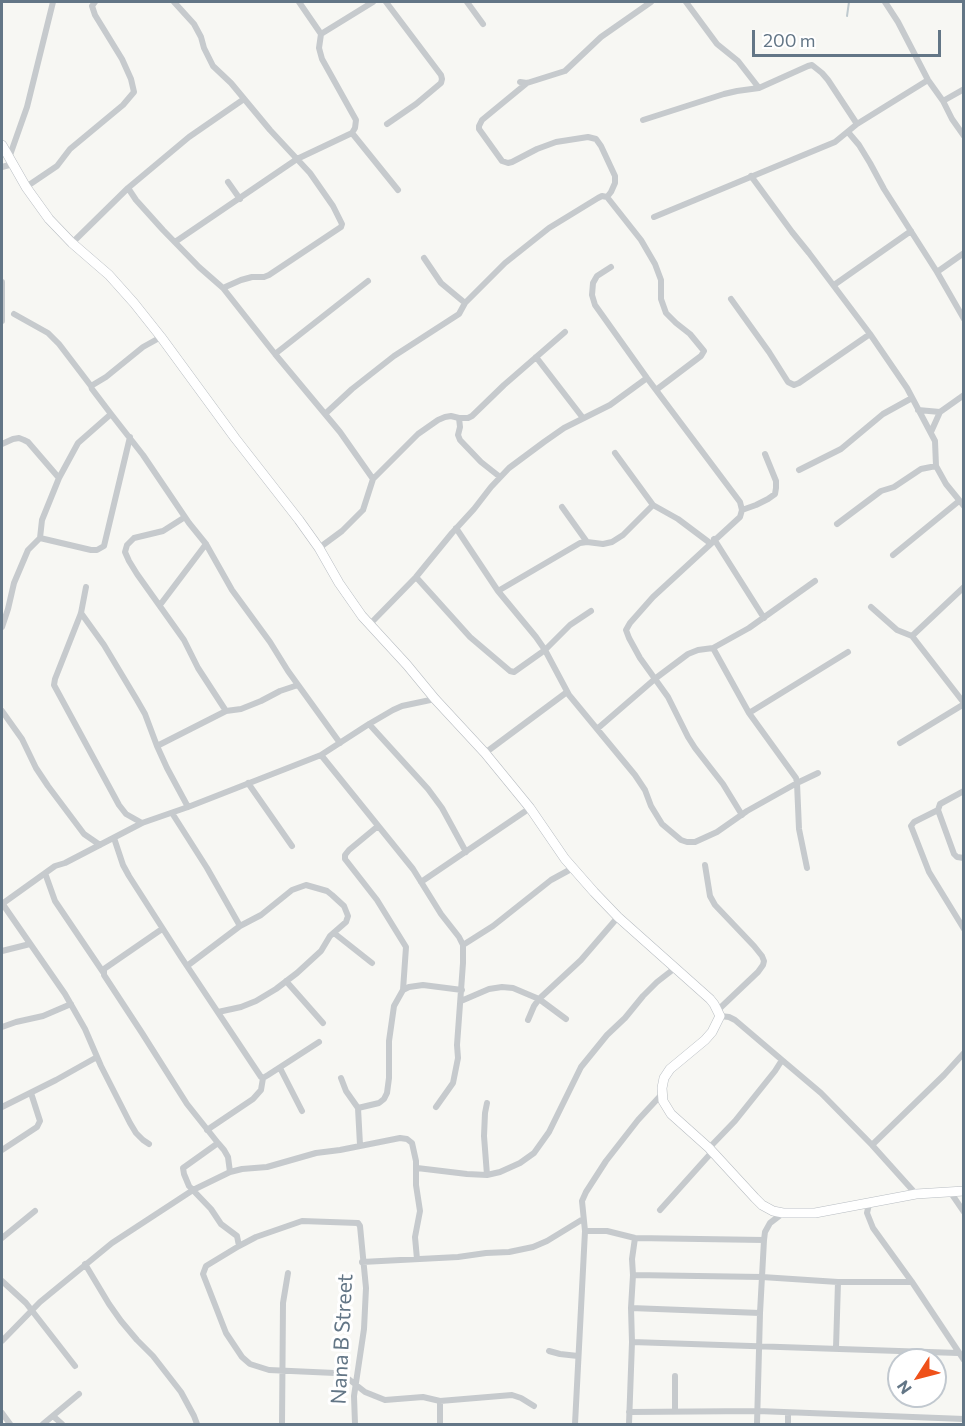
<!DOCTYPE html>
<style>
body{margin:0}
#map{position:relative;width:965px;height:1426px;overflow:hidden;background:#f7f7f3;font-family:Commissioner,sans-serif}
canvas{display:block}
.frame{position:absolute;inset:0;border:3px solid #637686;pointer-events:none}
.north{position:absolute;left:887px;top:1348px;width:60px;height:60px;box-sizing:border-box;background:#fff;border:2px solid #c1c8cf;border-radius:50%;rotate:234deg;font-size:16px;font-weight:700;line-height:24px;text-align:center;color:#637686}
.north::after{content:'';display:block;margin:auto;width:21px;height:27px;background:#ef511a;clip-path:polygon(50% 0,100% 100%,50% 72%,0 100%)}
.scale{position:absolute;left:752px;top:30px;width:189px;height:27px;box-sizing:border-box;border:3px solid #637686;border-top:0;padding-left:8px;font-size:18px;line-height:21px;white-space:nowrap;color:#637686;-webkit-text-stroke:4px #fff;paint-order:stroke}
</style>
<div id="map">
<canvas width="965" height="1426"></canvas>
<div class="frame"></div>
<div class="north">N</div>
<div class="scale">200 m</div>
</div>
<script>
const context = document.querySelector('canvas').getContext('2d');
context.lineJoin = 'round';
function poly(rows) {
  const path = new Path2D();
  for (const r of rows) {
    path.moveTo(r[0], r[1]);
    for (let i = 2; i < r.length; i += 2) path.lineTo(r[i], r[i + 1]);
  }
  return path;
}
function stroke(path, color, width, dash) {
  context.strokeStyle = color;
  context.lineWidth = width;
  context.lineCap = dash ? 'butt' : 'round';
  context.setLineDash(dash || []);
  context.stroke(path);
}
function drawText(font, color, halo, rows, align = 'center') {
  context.font = font + ' Commissioner,sans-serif';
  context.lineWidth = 6;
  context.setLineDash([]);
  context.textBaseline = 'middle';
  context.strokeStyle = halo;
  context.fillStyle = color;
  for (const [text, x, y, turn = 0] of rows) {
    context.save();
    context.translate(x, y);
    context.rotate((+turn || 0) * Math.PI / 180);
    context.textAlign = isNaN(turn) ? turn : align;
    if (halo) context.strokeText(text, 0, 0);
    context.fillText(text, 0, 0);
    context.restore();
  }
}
const stream = poly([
 [847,16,849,2]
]);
const street = poly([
 [174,2,194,24,201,37,204,48,213,66,231,83,270,130,310,173,333,206,342,224,341,227,269,275,264,277,252,277,241,280,223,288],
 [386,2,441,75,442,79,441,83,416,104,387,124],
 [467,2,483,24],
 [686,2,717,44,738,61,759,88],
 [885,2,898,22,928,80,943,101,952,119,964,136],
 [321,34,373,2],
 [520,82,527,83,565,71,601,37,651,2],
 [943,101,964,89],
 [643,120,724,94,737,91,759,88,808,66,812,65,822,73,828,80,857,124],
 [848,132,859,145,870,163,884,189,937,272,964,319],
 [352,133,398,190],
 [9,158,27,107,53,2],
 [2,167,13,164],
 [751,176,792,232,809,253,870,334,907,388,935,441,936,466,946,484,964,506],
 [228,182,240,199],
 [26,187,57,166,70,149,123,105,134,92,131,79,122,59,95,15,92,6,95,2],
 [128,188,136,200,163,230,199,267,223,288,275,354,340,432,373,479,363,510,342,531,319,548],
 [607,197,641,240,655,264,661,280,661,299,666,313,676,323,690,334,704,351,701,356,656,390],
 [654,217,835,142,857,124,928,80],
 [175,242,297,159,352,133,355,128,356,120,322,59,319,48,321,34,299,2],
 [72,243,128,188,189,137,244,99],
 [424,258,441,283,465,303],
 [611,267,597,276,593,283,592,295,595,305,647,378,740,502,742,510,740,517,653,597,630,623,626,630,629,638,640,658,668,697,688,737,695,748,723,784,742,815],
 [937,272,964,253],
 [2,282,2,321],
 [834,285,911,231],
 [731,299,769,352,788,382,794,385,799,383,870,334],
 [14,314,48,333,59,344,91,386],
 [161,337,143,347,106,377,91,386,92,389,111,414,143,455,189,523,206,544,232,590,270,642,288,671,340,743],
 [275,354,368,281],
 [536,357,583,418],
 [918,410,940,412],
 [325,414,352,389,394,356,459,314,465,303,505,263,549,228,598,198,602,196,607,197,611,192,615,183,615,176,601,146,596,139,588,137,556,142,537,149,512,162,508,163,502,161,479,129,479,126,482,120,527,83],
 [459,418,460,427,458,435,460,440,481,462,500,477],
 [931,432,940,412,964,395],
 [2,444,13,439,19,438,24,440,28,442,59,478,42,520,40,538,28,550,14,583,8,609,2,627],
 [615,453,653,505],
 [799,470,841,449,883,414,912,398],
 [59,478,78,443,111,414],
 [373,479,418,434,438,420,445,417,451,416,459,418,468,418,472,416,504,385,565,332],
 [562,507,587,542],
 [742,510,756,505,768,499,775,494,776,488,776,481,765,454],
 [185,517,163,531,134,538,127,545,125,552,129,561,137,574,184,640,198,668,226,711,241,709,261,701,280,691,298,685],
 [837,524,881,491,894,487,921,469,936,466],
 [456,528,498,591,536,637,545,650,569,695,635,775,645,790,651,806,662,824,681,840,687,842,695,842,717,832,747,811,797,783,796,778,749,713,713,648],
 [40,538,91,550,97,550,104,546,130,437],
 [714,539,764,618],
 [893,555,959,501],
 [416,577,470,637,510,671,514,672,545,650,570,625,591,611],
 [86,587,81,613,55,679,54,685,119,805,126,814,142,823],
 [498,591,580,543,587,542,603,544,612,542,623,535,653,505,678,519,710,543],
 [160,605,206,544],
 [871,607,897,630,912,636,964,703],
 [81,613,104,645,137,700,145,714,157,746,167,768,188,807],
 [370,624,416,577,452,533,474,509,491,487,509,468,544,442,564,428,610,405,647,378],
 [912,636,964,587],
 [2,711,22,739,36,768,48,786,84,834,100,845],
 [749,713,848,652],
 [369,724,428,789,442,808,466,852],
 [597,729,656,678,688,654,698,650,713,648,749,628,815,581],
 [900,743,964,704],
 [157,746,226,711],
 [485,753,567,692],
 [321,755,413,869,441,914,459,937,463,945,463,963,457,1045,458,1058,453,1083,436,1107],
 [248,783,292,846],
 [964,791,940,804,938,810,914,822,911,826,929,872,964,929],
 [938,810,954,854,957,857,964,858],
 [172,813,207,868,240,926,261,915,292,890,306,885,327,891,332,895,344,906,348,916,346,922,330,936,321,951,297,973,276,989,256,1001,241,1007,218,1012],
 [378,826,349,850,345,855,345,859,377,900,406,947,403,990],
 [114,838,123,865,129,876,181,957,261,1077,263,1078,268,1075,319,1042],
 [705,865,710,896,715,905,754,946,762,956,764,961,763,965,758,972,718,1010],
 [807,868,799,829,797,783,818,773],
 [45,873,55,901,103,972],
 [421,882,530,808],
 [2,903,65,994,85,1029,101,1066,130,1123,136,1133,143,1140,149,1144],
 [2,904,55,866,65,863,142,823,188,807,321,755,369,724,393,710,402,706,435,699],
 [162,929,104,969,104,975,142,1033,187,1104,218,1143,183,1168,184,1174,189,1186,211,1209,221,1224,237,1236,239,1246,206,1266,203,1274,226,1333,242,1357,250,1364,269,1370,335,1373,346,1377,365,1392,385,1400,423,1397,440,1401,512,1395,521,1398,534,1406],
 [334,933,372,963],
 [463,945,493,926,551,880,573,868],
 [2,951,30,944],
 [187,966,240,926],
 [286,981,323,1023],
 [461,1001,489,989,502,987,513,988,539,999,566,1019],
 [720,1016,729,1017,735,1020,782,1060],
 [528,1020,534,1006,539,999,581,960,618,917],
 [2,1027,16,1022,43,1016,71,1004],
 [280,1068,302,1111],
 [341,1078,346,1091,358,1108,360,1145],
 [487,1103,485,1113,484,1136,487,1175],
 [2,1107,56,1080,97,1057],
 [358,1108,379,1103,384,1099,387,1093,389,1078,389,1041,394,1006,403,990,409,987,423,985,462,990],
 [207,1130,253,1099,261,1090,263,1078],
 [218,1143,224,1150,228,1157,230,1172],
 [872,1145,944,1075,964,1053],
 [709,1148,735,1121,775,1071,782,1060,821,1093,872,1145,916,1194],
 [2,1150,37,1127,40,1121,31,1093],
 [417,1168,467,1174,487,1175,500,1172,520,1163,534,1153,549,1132,581,1067,607,1035,625,1018,643,996,657,982,675,968],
 [951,1193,964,1212],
 [869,1204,867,1213,873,1228,912,1282,964,1360],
 [660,1210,712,1152],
 [585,1231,607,1231,635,1238,764,1240],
 [2,1238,35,1211],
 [239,1246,256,1237,302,1221,358,1223,360,1226,366,1288,364,1329,354,1396,355,1424],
 [362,1262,458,1257,486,1253,509,1252,533,1247,547,1241,583,1219],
 [85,1264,109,1304,121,1321,137,1340,153,1356,181,1392,194,1416,197,1424],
 [633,1275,762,1277,838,1282,912,1282],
 [2,1281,26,1303,75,1366],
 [631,1308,760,1313],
 [2,1341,40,1302,112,1243,193,1190,230,1172,242,1169,267,1167,316,1153,340,1150,400,1138,407,1139,412,1143,416,1161,416,1185,420,1211,415,1237,417,1259],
 [632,1342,958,1353],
 [836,1348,838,1282],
 [549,1351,560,1354,578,1356],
 [675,1376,675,1411],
 [629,1412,758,1411,964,1419],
 [2,1413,10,1424],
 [53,1416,62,1424],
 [43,1424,79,1394],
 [282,1424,283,1303,288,1273],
 [440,1424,440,1401],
 [575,1424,585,1231,582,1201,586,1192,606,1161,638,1120,662,1094],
 [629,1424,632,1342,631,1308,633,1275,632,1259,635,1238],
 [757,1424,760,1313,764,1240,765,1232,770,1223,783,1213],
 [788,1424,788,1413]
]);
const secondary = poly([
 [2,145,26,187,49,219,72,243,109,275,134,303,161,337,235,438,299,520,319,548,339,583,362,616,407,665,435,699,485,753,530,808,565,859,594,892,618,917,710,999,714,1004,720,1016,712,1032,705,1040,670,1069,664,1078,662,1088,663,1101,671,1114,709,1148,755,1198,762,1205,773,1211,783,1213,815,1213,916,1194,964,1191]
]);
const streetNames = [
 ["Nana B Street",342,1339,-87]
];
stroke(stream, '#bfcacf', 2);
stroke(secondary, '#b8bdc2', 10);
stroke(street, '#c6cacd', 6);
stroke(secondary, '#fff', 9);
drawText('21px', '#637686', '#fff', streetNames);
</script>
